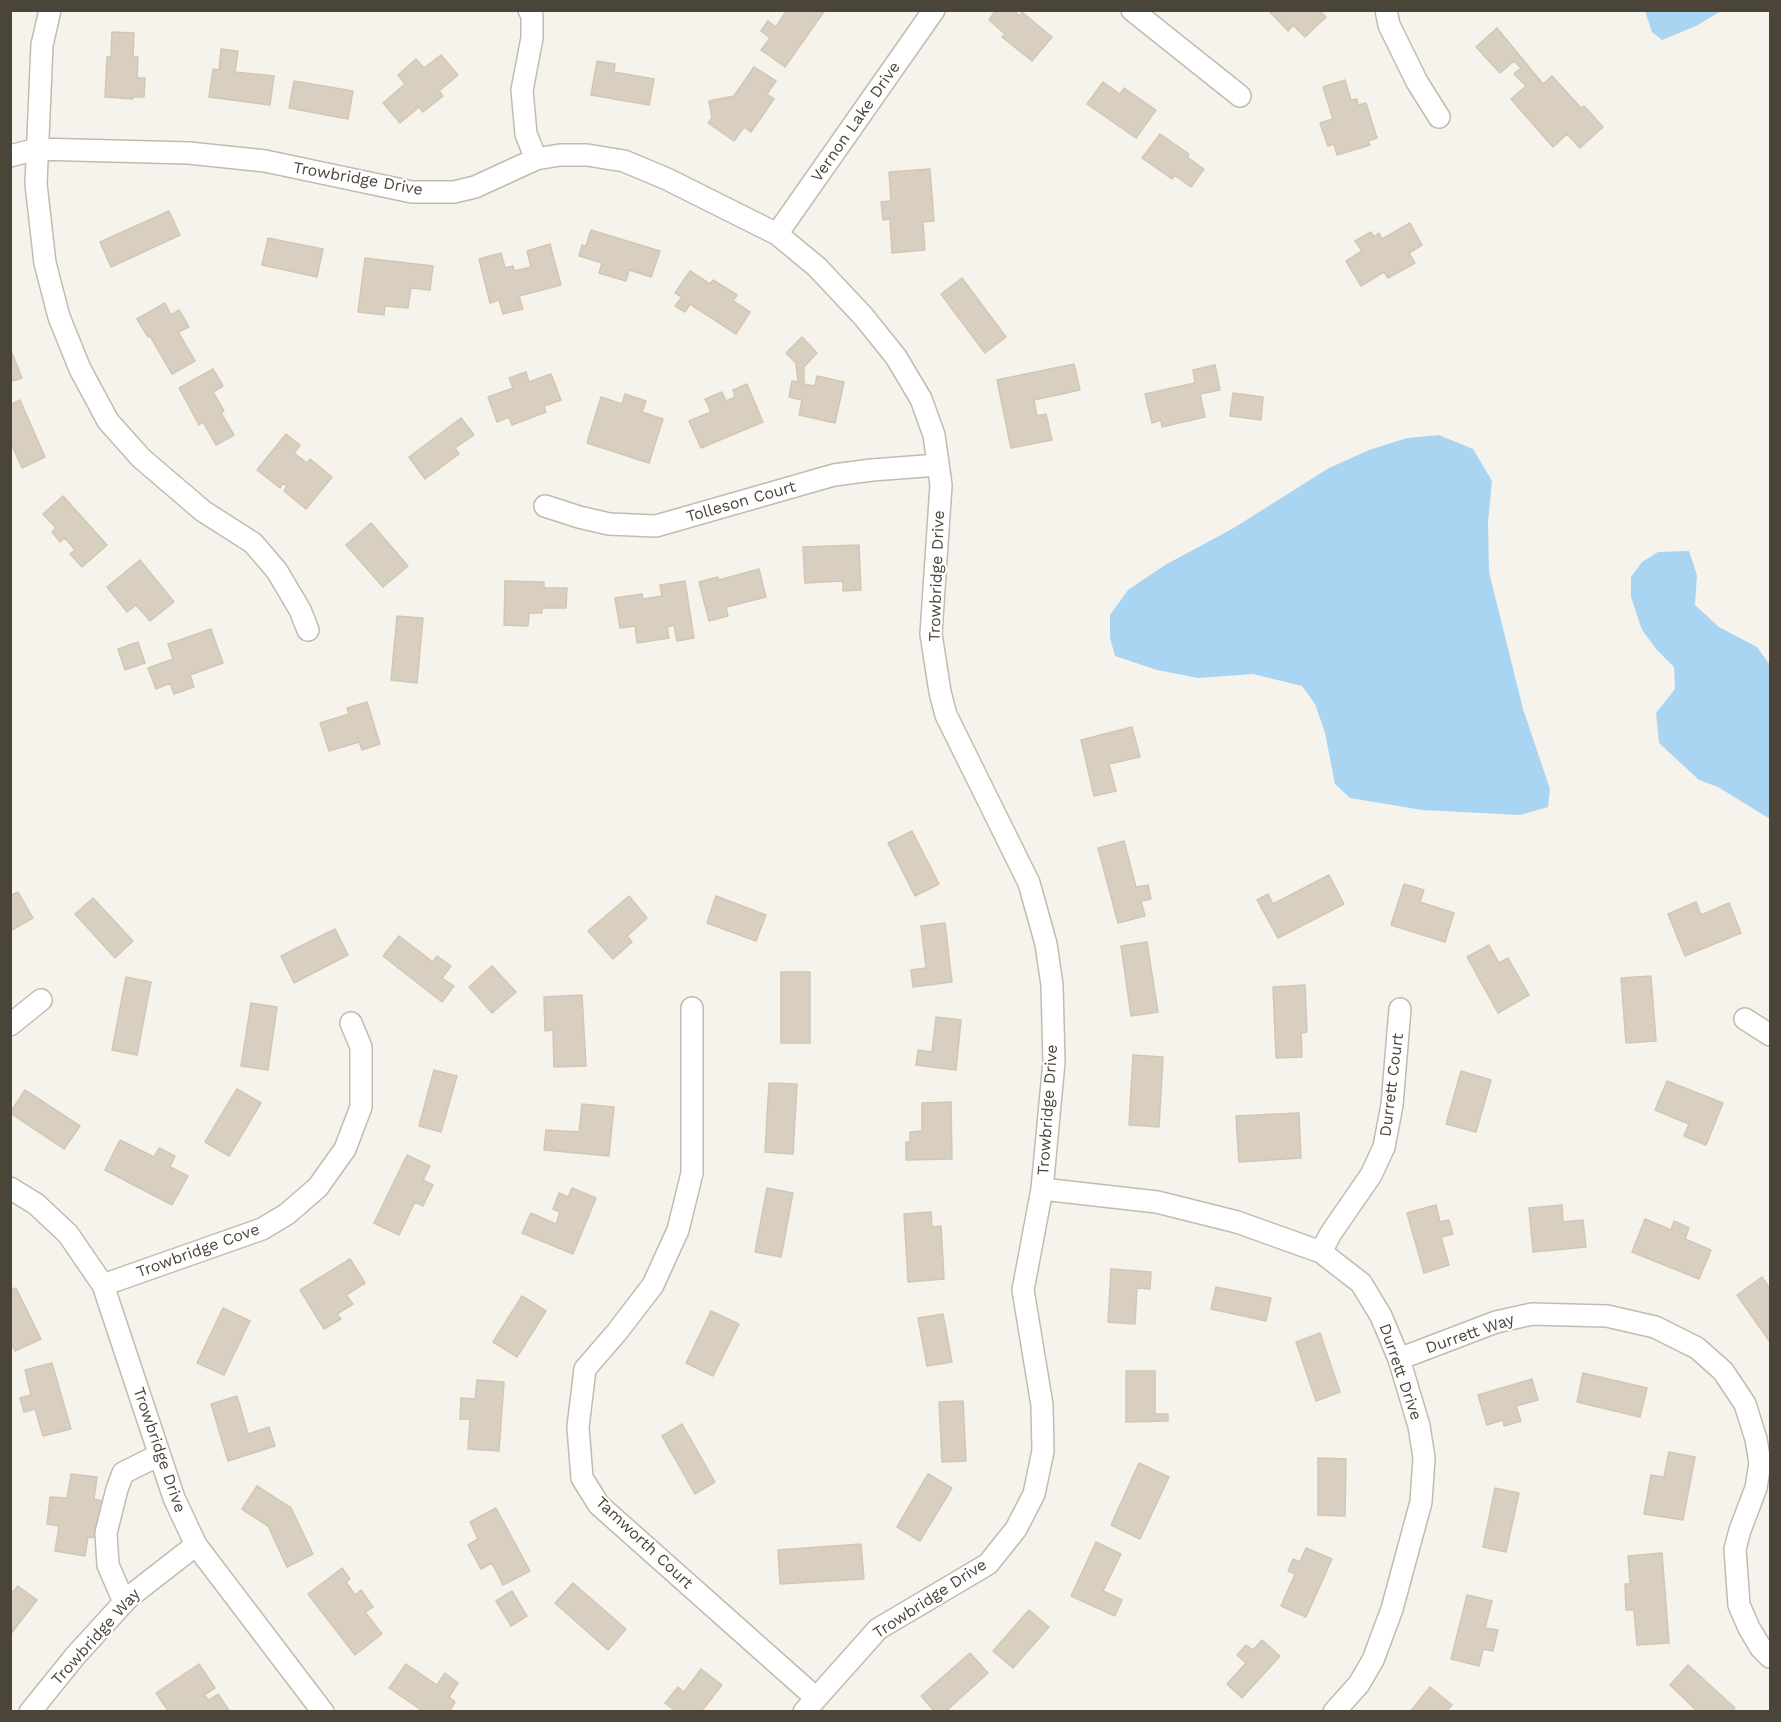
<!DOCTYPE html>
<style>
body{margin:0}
#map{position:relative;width:1781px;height:1722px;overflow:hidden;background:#f6f3ec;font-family:"Work Sans",sans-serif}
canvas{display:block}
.frame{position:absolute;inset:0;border:12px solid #4b4439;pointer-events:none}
</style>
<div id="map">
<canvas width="1781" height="1722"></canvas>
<div class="frame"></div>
</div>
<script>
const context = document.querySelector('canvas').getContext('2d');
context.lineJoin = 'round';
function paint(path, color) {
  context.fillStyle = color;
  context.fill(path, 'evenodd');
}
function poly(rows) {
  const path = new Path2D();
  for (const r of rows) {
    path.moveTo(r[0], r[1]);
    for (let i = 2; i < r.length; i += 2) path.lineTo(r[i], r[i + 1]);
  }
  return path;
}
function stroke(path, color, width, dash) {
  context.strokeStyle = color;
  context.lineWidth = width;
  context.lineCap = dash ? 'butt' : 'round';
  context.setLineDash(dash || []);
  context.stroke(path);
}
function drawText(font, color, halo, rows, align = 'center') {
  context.font = font + ' "Work Sans",sans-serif';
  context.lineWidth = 4.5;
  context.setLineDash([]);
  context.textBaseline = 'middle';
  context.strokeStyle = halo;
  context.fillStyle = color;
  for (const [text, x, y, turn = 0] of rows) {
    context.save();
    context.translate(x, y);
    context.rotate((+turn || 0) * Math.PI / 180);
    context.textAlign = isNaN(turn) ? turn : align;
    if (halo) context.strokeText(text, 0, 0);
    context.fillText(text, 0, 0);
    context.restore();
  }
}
const water = poly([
 [1645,11,1721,11,1696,26,1662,40,1652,32],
 [1439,435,1473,449,1492,481,1488,522,1489,572,1523,709,1550,789,1548,807,1520,815,1422,810,1350,798,1335,784,1325,733,1315,704,1302,686,1253,674,1198,678,1157,670,1115,656,1110,638,1110,615,1128,590,1165,565,1232,529,1329,468,1369,450,1407,438],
 [1689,551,1697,575,1695,605,1719,627,1757,647,1770,665,1770,819,1718,787,1699,780,1659,743,1656,713,1675,689,1674,667,1657,650,1642,630,1631,597,1631,577,1642,562,1658,552]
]);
const building = poly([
 [787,10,825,10,785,67,761,50,770,38,761,31,768,21,776,27,787,10],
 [996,10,1013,10,1020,16,1022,12,1052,37,1032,61,1002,37,1005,34,989,20,996,10],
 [1268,10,1319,10,1326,17,1305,37,1293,25,1288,31,1268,10],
 [1497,28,1543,84,1552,76,1581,108,1584,106,1603,127,1580,148,1567,134,1553,147,1511,99,1526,86,1514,74,1521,68,1514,61,1500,73,1476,47,1497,28],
 [112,32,134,33,133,57,138,57,137,78,145,78,144,97,133,97,133,99,105,97,107,57,111,57,112,32],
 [221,49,238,51,235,72,274,76,270,105,209,97,213,69,219,70,221,49],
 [441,55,458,75,439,91,443,96,423,112,419,107,400,123,383,103,405,84,398,75,416,59,424,68,441,55],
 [597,61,615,64,614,72,654,79,649,105,591,95,597,61],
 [754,67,776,81,767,94,774,99,751,132,744,127,734,141,708,123,712,118,709,101,734,96,754,67],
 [1345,80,1351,100,1357,99,1358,105,1366,103,1377,138,1368,141,1370,145,1337,155,1334,144,1328,146,1320,123,1333,119,1323,87,1345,80],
 [294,81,353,91,348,119,289,108,294,81],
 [1103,82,1120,94,1124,88,1156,110,1136,138,1087,104,1103,82],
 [1160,134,1189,154,1187,157,1204,169,1191,187,1174,175,1172,179,1142,158,1160,134],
 [930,169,934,221,923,222,925,250,892,253,890,219,883,220,881,202,891,201,889,172,930,169],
 [169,211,180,235,111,267,100,242,169,211],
 [1410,223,1422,245,1409,253,1415,263,1388,278,1384,272,1361,286,1346,261,1362,251,1355,241,1371,232,1374,237,1379,233,1382,239,1410,223],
 [591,230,660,251,651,277,629,270,626,281,599,273,602,263,579,256,582,245,586,246,591,230],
 [268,238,323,249,317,277,262,265,268,238],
 [550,244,561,285,519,296,523,309,503,314,499,300,490,303,479,259,501,253,505,268,513,266,514,271,531,267,527,251,550,244],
 [365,258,433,266,430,290,411,288,408,308,385,306,384,315,358,312,365,258],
 [690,271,710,284,713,280,737,295,733,301,750,312,736,334,690,304,685,312,675,306,682,297,675,293,690,271],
 [962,278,1006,337,985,353,941,294,962,278],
 [165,303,171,315,179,310,189,327,178,332,195,361,172,374,150,336,148,337,137,319,165,303],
 [802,337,817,353,804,367,804,384,815,386,817,376,844,382,835,423,799,415,802,400,789,397,792,381,798,382,796,363,786,353,802,337],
 [10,348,22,378,10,382,10,348],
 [1074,364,1080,390,1034,400,1037,416,1046,414,1052,440,1011,448,997,380,1074,364],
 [1215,365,1220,390,1200,394,1205,417,1162,427,1161,420,1152,423,1145,394,1195,383,1193,370,1215,365],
 [213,369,223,386,213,392,224,411,221,413,234,435,216,445,203,422,199,425,179,388,213,369],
 [526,372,529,382,551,374,561,400,544,406,546,412,512,425,509,417,497,422,488,397,513,388,509,378,526,372],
 [747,384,763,422,701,448,689,421,711,412,705,399,722,392,726,401,735,397,733,390,747,384],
 [1233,393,1263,397,1261,420,1230,416,1233,393],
 [625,394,646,401,642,412,663,419,649,463,587,443,601,397,622,404,625,394],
 [20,400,45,457,22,468,10,441,10,405,20,400],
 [461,418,474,435,455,448,459,454,425,479,409,457,461,418],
 [286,434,300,445,294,453,307,463,310,459,332,477,306,509,284,491,287,486,283,483,280,488,257,470,286,434],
 [63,496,107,545,82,567,70,554,75,550,65,538,60,542,52,532,56,528,43,514,63,496],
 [371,523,408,566,383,587,346,545,371,523],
 [859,545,861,590,843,591,843,581,805,583,803,547,859,545],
 [140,560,174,602,150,621,136,605,127,612,107,587,140,560],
 [759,569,766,597,726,607,728,616,709,621,699,582,718,577,719,580,759,569],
 [505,581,544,582,544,588,567,588,566,608,542,608,542,613,529,613,528,626,504,625,505,581],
 [685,581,694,638,677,641,674,625,667,627,669,638,637,643,635,626,620,628,615,598,642,594,643,599,662,596,660,585,685,581],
 [397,616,423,618,417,683,391,680,397,616],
 [211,629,223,663,190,675,194,687,174,694,170,683,156,689,148,668,173,659,168,644,211,629],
 [138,642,145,663,125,670,118,649,138,642],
 [367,702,380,744,362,750,359,742,329,751,320,723,349,714,347,708,367,702],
 [1132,727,1140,757,1109,764,1116,791,1094,796,1081,740,1132,727],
 [912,831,939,884,915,896,888,843,912,831],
 [1124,841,1136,887,1148,885,1151,899,1141,901,1145,916,1118,923,1098,848,1124,841],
 [1329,875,1344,904,1278,938,1257,900,1268,894,1273,904,1329,875],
 [1404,884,1424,890,1420,902,1454,913,1445,942,1391,925,1404,884],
 [18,892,33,918,10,931,10,896,18,892],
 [629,896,647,918,627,936,632,942,613,959,588,931,629,896],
 [716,896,766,915,756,941,707,923,716,896],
 [93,898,133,941,115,958,75,914,93,898],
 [1696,902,1701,915,1729,903,1741,933,1685,956,1668,914,1696,902],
 [945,923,952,982,913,987,911,970,926,968,921,926,945,923],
 [335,929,348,955,294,983,281,956,335,929],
 [399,936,433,962,437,956,451,966,442,978,454,986,442,1002,383,956,399,936],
 [1147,942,1158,1012,1131,1016,1121,946,1147,942],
 [1489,945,1499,963,1508,958,1529,995,1498,1013,1467,957,1489,945],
 [492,966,516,992,492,1013,469,987,492,966],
 [781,972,810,972,810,1043,781,1043,781,972],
 [1651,976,1656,1041,1626,1043,1621,978,1651,976],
 [126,977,151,982,137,1055,112,1050,126,977],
 [1305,985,1307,1032,1301,1033,1302,1057,1276,1058,1273,987,1305,985],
 [582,995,586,1066,554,1067,553,1030,545,1031,544,997,582,995],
 [251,1003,277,1007,268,1070,241,1066,251,1003],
 [936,1017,961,1020,956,1070,916,1065,918,1050,932,1052,936,1017],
 [1133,1055,1163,1057,1159,1127,1129,1125,1133,1055],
 [434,1070,457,1076,441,1132,419,1126,434,1070],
 [1461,1071,1491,1080,1476,1132,1446,1124,1461,1071],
 [1667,1081,1723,1103,1706,1145,1684,1136,1689,1124,1655,1110,1667,1081],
 [769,1083,797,1084,793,1154,765,1152,769,1083],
 [237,1089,261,1103,229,1156,205,1142,237,1089],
 [25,1090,80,1126,64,1149,10,1113,25,1090],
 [951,1102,952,1159,906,1160,906,1142,910,1142,910,1132,922,1131,922,1103,951,1102],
 [582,1104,614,1107,609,1156,544,1150,546,1130,579,1132,582,1104],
 [1299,1113,1301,1158,1239,1162,1236,1116,1299,1113],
 [120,1140,154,1157,159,1148,175,1156,170,1167,188,1176,172,1205,105,1170,120,1140],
 [407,1155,430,1166,423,1180,433,1185,423,1206,415,1202,399,1235,374,1223,407,1155],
 [572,1188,596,1198,573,1254,522,1233,531,1213,556,1224,560,1212,553,1209,559,1193,568,1197,572,1188],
 [767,1188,793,1193,781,1257,755,1252,767,1188],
 [1436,1205,1440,1222,1449,1220,1453,1234,1441,1237,1449,1265,1424,1273,1407,1213,1436,1205],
 [1562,1205,1563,1222,1583,1220,1586,1247,1533,1252,1529,1208,1562,1205],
 [931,1212,932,1227,941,1226,944,1279,908,1282,904,1214,931,1212],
 [1645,1219,1671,1230,1674,1221,1689,1228,1685,1239,1711,1250,1699,1279,1632,1252,1645,1219],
 [350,1259,365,1283,346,1295,353,1304,337,1314,341,1319,324,1329,300,1290,350,1259],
 [1111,1269,1151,1272,1150,1289,1137,1288,1135,1324,1108,1322,1111,1269],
 [1762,1277,1770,1289,1770,1342,1737,1295,1762,1277],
 [1216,1287,1271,1298,1266,1321,1211,1309,1216,1287],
 [16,1288,41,1339,15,1351,10,1341,10,1290,16,1288],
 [522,1296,546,1311,517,1357,493,1342,522,1296],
 [223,1308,250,1321,224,1375,197,1363,223,1308],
 [711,1311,739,1324,713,1376,686,1363,711,1311],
 [943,1314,952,1362,927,1366,918,1318,943,1314],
 [1320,1333,1340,1392,1316,1401,1296,1342,1320,1333],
 [52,1363,71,1429,43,1436,35,1409,24,1412,20,1398,31,1395,25,1370,52,1363],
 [1126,1371,1155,1371,1155,1414,1168,1414,1168,1421,1126,1422,1126,1371],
 [1583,1373,1647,1388,1640,1417,1577,1402,1583,1373],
 [1532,1379,1538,1400,1516,1406,1521,1421,1504,1426,1503,1420,1487,1425,1478,1395,1532,1379],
 [477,1380,504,1382,499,1451,468,1449,470,1419,460,1419,461,1398,475,1399,477,1380],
 [237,1396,248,1434,269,1427,275,1446,228,1461,211,1404,237,1396],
 [963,1401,966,1461,942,1462,939,1402,963,1401],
 [682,1424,715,1482,695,1494,662,1436,682,1424],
 [1669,1452,1695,1457,1683,1520,1644,1514,1651,1475,1664,1477,1669,1452],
 [1318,1458,1346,1459,1345,1516,1318,1515,1318,1458],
 [1139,1463,1169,1477,1140,1539,1111,1525,1139,1463],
 [71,1474,97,1477,94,1499,102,1501,97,1538,88,1537,85,1556,55,1551,59,1526,47,1524,50,1497,67,1498,71,1474],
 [928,1474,952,1488,920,1541,897,1527,928,1474],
 [257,1486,291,1508,313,1554,287,1567,268,1526,242,1509,257,1486],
 [1495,1488,1519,1493,1506,1552,1483,1547,1495,1488],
 [496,1508,530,1571,503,1585,492,1563,481,1569,468,1545,478,1539,470,1522,496,1508],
 [1096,1542,1121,1554,1103,1591,1122,1600,1115,1616,1071,1596,1096,1542],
 [861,1544,864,1579,780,1584,778,1550,861,1544],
 [1306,1548,1332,1559,1306,1617,1281,1606,1295,1574,1288,1571,1293,1559,1300,1562,1306,1548],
 [1662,1553,1669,1643,1637,1645,1634,1610,1626,1610,1625,1584,1630,1584,1628,1556,1662,1553],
 [342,1568,350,1579,346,1582,355,1595,361,1590,373,1607,365,1612,382,1634,355,1655,308,1594,342,1568],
 [573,1583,626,1629,608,1650,555,1603,573,1583],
 [18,1586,37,1600,10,1635,10,1595,18,1586],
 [512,1591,527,1616,511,1626,496,1601,512,1591],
 [1467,1595,1492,1601,1485,1628,1498,1630,1493,1651,1483,1649,1479,1666,1451,1659,1467,1595],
 [1029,1610,1049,1627,1013,1668,993,1651,1029,1610],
 [1262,1640,1280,1656,1242,1698,1227,1684,1246,1663,1237,1655,1246,1645,1253,1650,1262,1640],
 [970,1653,988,1673,945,1712,935,1712,921,1696,970,1653],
 [199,1664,215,1688,204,1695,209,1700,218,1694,230,1712,169,1712,156,1693,199,1664],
 [406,1664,437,1685,445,1673,458,1683,449,1697,455,1702,449,1712,424,1712,389,1688,406,1664],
 [1688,1665,1735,1708,1731,1712,1698,1712,1670,1685,1688,1665],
 [701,1669,722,1685,701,1712,673,1712,674,1710,665,1703,678,1687,684,1692,701,1669],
 [1430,1687,1452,1705,1446,1712,1410,1712,1430,1687]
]);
const minor = poly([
 [50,10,42,45,36,184,45,263,59,317,80,369,108,421,141,458,203,511,253,543,277,571,300,610,308,630],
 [529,10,532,16,532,38,522,90,526,134,536,159],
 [1132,10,1240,96],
 [1386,10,1389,25,1417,82,1439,117],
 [10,156,37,149,189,153,265,161,412,192,454,192,475,187,536,159,560,155,587,155,624,161,667,179,777,234,817,267,863,316,896,357,921,399,934,435,941,485,931,634,940,692,946,715,1029,883,1046,944,1052,985,1054,1062,1042,1189,1023,1290,1042,1405,1043,1451,1034,1494,1016,1529,988,1564,878,1629,804,1712],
 [777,234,934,10],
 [545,506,579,517,609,524,656,526,834,475,872,470,938,465],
 [692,1008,692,1173,678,1230,653,1285,617,1332,585,1369,578,1427,582,1478,599,1505,816,1698],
 [1745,1019,1770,1035],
 [10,1025,41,1000],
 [10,1188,36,1204,68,1234,103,1285,174,1498,196,1545,323,1712],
 [1042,1189,1157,1202,1237,1222,1321,1252,1361,1283,1381,1316,1399,1359,1419,1426,1424,1458,1421,1502,1392,1609,1373,1660,1359,1684,1334,1712],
 [1321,1252,1331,1233,1371,1175,1384,1147,1392,1105,1400,1009],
 [103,1285,262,1229,287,1214,318,1187,345,1149,361,1107,361,1047,351,1023],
 [1399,1359,1496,1322,1532,1314,1607,1316,1655,1327,1697,1348,1723,1371,1745,1404,1756,1439,1760,1463,1756,1488,1740,1530,1735,1549,1739,1605,1749,1628,1761,1648,1770,1657],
 [124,1602,108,1565,106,1533,117,1489,123,1473,159,1455],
 [30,1712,76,1655,129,1597,196,1545]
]);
const streetNames = [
 ["Vernon Lake Drive",856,122,-55],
 ["Trowbridge Drive",358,179,10],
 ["Tolleson Court",741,502,-16],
 ["Trowbridge Drive",937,576,-88],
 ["Durrett Court",1392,1085,-83],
 ["Trowbridge Drive",1048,1110,-86],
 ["Trowbridge Cove",198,1251,-20],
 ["Durrett Way",1470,1334,-19],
 ["Durrett Drive",1400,1372,71],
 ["Trowbridge Drive",159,1450,71],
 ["Tamworth Court",644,1543,43],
 ["Trowbridge Drive",930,1599,-33],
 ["Trowbridge Way",96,1637,-48]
];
paint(water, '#a9d4f2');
paint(building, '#d8cfc1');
stroke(building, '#d3c7b4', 1.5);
stroke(minor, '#c2bbae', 24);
stroke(minor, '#fff', 21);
drawText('16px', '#4b4439', '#fff', streetNames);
</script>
